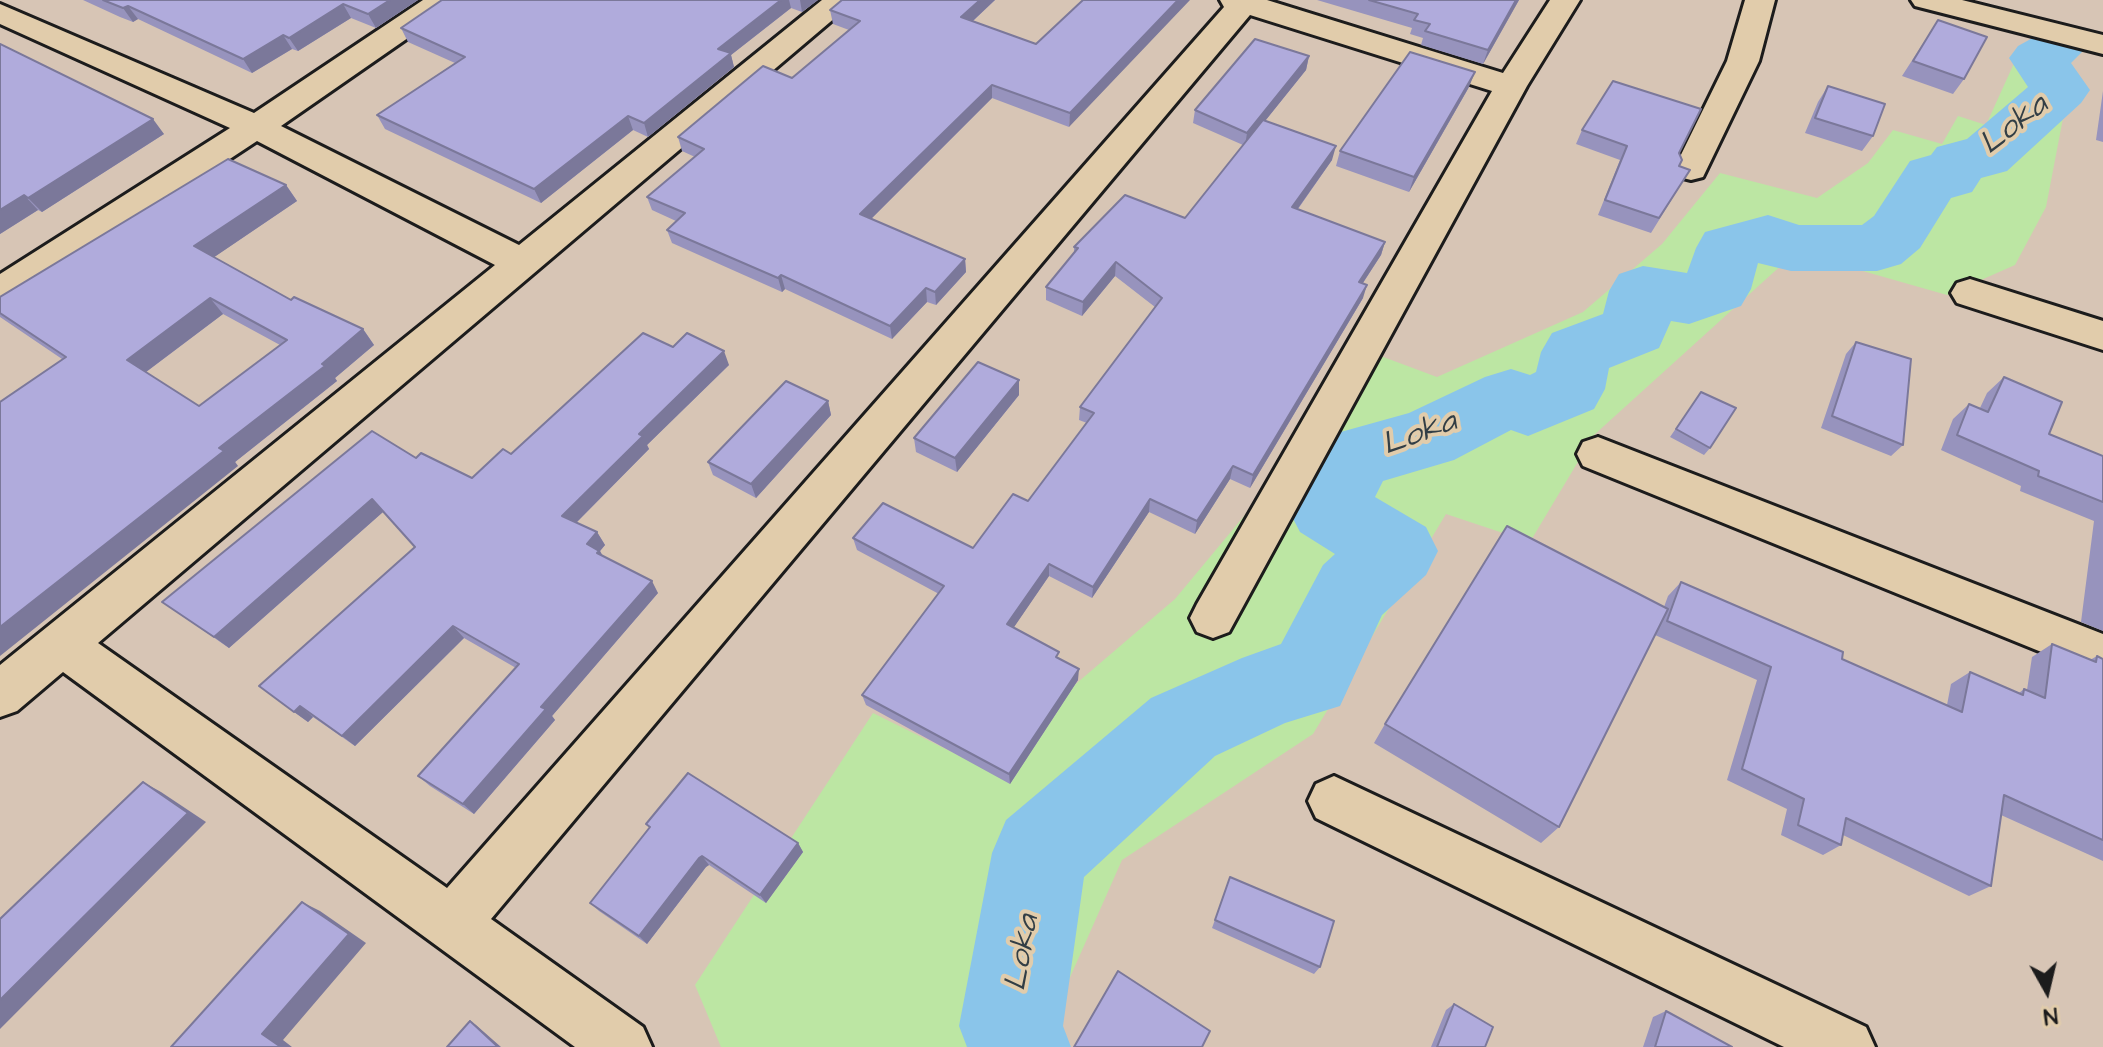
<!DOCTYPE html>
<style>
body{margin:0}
#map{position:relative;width:2103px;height:1047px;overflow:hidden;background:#d7c5b5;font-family:"Architects Daughter",sans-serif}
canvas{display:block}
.north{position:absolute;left:2007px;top:951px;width:80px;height:80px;-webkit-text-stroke:6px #e1ccab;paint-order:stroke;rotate:172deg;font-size:22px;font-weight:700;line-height:32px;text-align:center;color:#1c1c1c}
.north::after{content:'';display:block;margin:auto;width:28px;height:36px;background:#1c1c1c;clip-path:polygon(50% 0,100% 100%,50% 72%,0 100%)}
</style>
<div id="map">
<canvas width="2103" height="1047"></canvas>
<div class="north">N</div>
</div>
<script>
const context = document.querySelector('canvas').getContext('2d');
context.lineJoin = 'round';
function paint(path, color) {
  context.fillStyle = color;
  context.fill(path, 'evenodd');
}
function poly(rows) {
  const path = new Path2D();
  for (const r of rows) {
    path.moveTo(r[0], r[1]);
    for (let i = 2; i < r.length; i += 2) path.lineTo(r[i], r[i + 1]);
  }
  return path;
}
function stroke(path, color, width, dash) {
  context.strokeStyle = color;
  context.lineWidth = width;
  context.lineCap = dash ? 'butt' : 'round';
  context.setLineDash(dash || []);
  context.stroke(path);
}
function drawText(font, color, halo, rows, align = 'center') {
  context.font = font + ' "Architects Daughter",sans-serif';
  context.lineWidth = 8;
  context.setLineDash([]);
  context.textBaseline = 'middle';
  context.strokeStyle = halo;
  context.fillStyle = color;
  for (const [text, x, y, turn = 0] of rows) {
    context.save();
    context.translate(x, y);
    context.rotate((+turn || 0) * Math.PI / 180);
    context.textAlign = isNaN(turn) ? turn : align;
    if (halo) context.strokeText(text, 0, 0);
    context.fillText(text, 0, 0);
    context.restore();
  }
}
const green = poly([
 [2020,50,2073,66,2046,207,2015,265,1947,295,1796,252,1594,435,1530,542,1446,514,1313,734,1122,860,1056,1009,1057,1047,721,1047,695,985,873,713,980,766,1175,599,1378,355,1437,377,1583,312,1662,244,1720,173,1817,198,1868,163,1893,130,1942,144,1958,116,1986,125]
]);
const river = poly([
 [2058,30,2078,35,2087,47,2071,63,2090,90,2081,103,2007,171,1981,178,1972,192,1951,198,1920,248,1901,264,1877,271,1791,271,1758,263,1751,289,1741,306,1689,324,1671,321,1659,348,1609,368,1605,389,1594,409,1528,436,1511,430,1454,460,1383,481,1375,497,1426,527,1438,551,1426,575,1382,615,1340,706,1285,723,1215,756,1084,877,1063,1026,1071,1047,967,1047,959,1026,992,853,1006,820,1151,698,1242,658,1281,644,1323,565,1335,554,1300,532,1288,509,1330,435,1409,413,1485,377,1511,369,1530,375,1536,372,1541,352,1552,333,1603,314,1609,291,1619,274,1643,266,1687,273,1696,248,1705,232,1768,215,1799,225,1862,225,1874,216,1910,161,1931,155,1937,147,1967,139,2028,87,2009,58,2018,46,2038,35,2058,30]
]);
const street = poly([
 [423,0,458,0,454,6,281,126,519,245,822,0,856,0,98,643,447,888,1224,7,1220,0,1267,0,1503,73,1550,0,1580,0,1527,86,1229,632,1213,638,1197,632,1190,618,1197,604,1492,91,1250,15,491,919,643,1027,652,1047,575,1047,63,672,17,711,0,717,0,665,495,265,257,141,13,302,0,306,0,274,230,128,0,24,0,4,254,113,423,0],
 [1745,0,1775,0,1759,61,1703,177,1691,180,1679,177,1674,169,1727,61,1745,0],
 [1970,279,2103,321,2103,350,1957,303,1951,293,1957,283,1970,279],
 [1598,437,2103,634,2103,677,1583,466,1577,454,1583,442,1598,437],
 [1334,776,1866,1027,1875,1047,1784,1047,1316,818,1308,801,1316,784,1334,776]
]);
const secondary = poly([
 [1911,0,1962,0,2103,35,2103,54,1915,6,1911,0]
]);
const wall = poly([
 [83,0,418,0,376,28,351,18,298,51,292,49,252,73,138,19,133,22,120,17],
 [442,0,818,0,802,12,791,8,731,55,734,67,648,137,633,130,541,203,385,129,377,115,455,63,408,42,401,28],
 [842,0,995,0,973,21,1036,44,1083,0,1069,127,992,98,871,219,965,259,966,272,936,305,927,302,892,339,785,289,782,292,672,243,667,230,676,221,652,210,647,197,695,157,682,151,678,137,792,78,849,30,833,24,830,10],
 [1317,0,1519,0,1483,64,1421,45,1423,38,1410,34,1412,28],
 [1938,20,1964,79,1953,94,1902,76],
 [0,44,164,134,42,212,38,210,0,234],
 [1309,56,1306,70,1265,121,1332,160,1298,209,1385,242,1381,255,1363,283,1363,298,1250,488,1230,479,1195,534,1149,512,1092,598,1049,576,1013,628,1059,659,1078,680,1010,784,866,705,862,695,939,594,857,550,853,538,973,548,1028,501,1087,423,1079,420,1080,407,1155,307,1115,276,1082,316,1046,300,1046,287,1074,253,1074,247,1185,218,1243,145,1193,123,1195,110],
 [1828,86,1873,136,1862,151,1805,133,1818,102],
 [1469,87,1409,192,1336,166,1340,151],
 [2103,91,2103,142,2096,140],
 [1582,130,1679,153,1679,166,1690,170,1651,233,1598,215,1620,160,1576,144],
 [286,185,297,201,214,257,291,300,363,329,374,345,335,378,337,381,235,462,238,466,62,359,0,317,0,297],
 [223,314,280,345,199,406,146,372],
 [1856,342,1903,445,1891,456,1821,428,1846,354],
 [673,347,729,365,647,445,649,449,576,523,597,532,605,545,600,551,602,556,658,593,552,716,555,720,474,814,430,786,418,776,516,668,464,638,355,746,313,717,308,722,259,686,415,547,383,512,229,648,162,602,416,458,472,478,511,454],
 [2004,377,2049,434,2103,456,2103,631,2081,622,2094,521,2020,491,2021,486,1941,450,1953,419,1969,404,1980,408,1987,393],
 [1019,380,1019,395,957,472,916,452,914,438],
 [1701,392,1710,448,1704,455,1670,437],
 [828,401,831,415,756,498,713,475,708,462],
 [1681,582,1842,659,1947,705,1951,684,1970,672,2019,693,2024,689,2027,690,2032,657,2052,644,2090,660,2097,656,2103,659,2103,861,2001,815,1991,886,1969,896,1843,835,1841,845,1823,855,1781,835,1787,809,1727,780,1757,680,1655,635,1559,827,1541,843,1374,743,1385,724,1664,607,1668,596],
 [646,824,798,843,803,852,766,903,709,865,706,867,647,944,599,911,590,903,650,828],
 [1227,886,1320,967,1314,974,1212,928],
 [1454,1004,1485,1047,1431,1047,1446,1010],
 [1666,1011,1732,1047,1643,1047,1653,1017]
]);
const shadedWall = poly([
 [390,0,418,0,376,28,368,14],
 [781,0,789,0,791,8,731,55,734,67,648,137,644,123,718,49],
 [800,0,818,0,802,12],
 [980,0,995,0,962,31,961,17],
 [1178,0,1190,0,1069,127,1070,113],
 [1516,0,1519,0,1483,64,1488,50],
 [343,4,351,18,298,51,289,38],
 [128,6,138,19,133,22,123,8],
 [283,35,292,49,252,73,243,59],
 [1309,56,1306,70,1245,146,1247,133],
 [1475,72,1469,87,1409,192,1414,177],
 [992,85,992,98,862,228,860,214],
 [628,116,633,130,541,203,534,189],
 [153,119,164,134,42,212,28,198],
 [1336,146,1332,160,1289,221,1292,207],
 [286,185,297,201,207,262,194,246],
 [24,195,38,210,0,234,0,210],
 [1385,242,1381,255,1355,295,1359,282],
 [965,259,966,272,936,305,935,292],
 [1116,262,1115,276,1082,316,1083,302],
 [781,275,785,289,782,292,778,278],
 [1367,285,1363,298,1250,488,1253,475],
 [926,288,927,302,892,339,890,326],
 [210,298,223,314,142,375,127,360],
 [363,329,374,345,335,378,337,381,235,462,238,466,0,656,0,627],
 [724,351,729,365,647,445,649,449,570,529,562,516,639,434],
 [1019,380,1019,395,957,472,955,458],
 [828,401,831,415,756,498,751,484],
 [1233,466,1230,479,1195,534,1197,521],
 [372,499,383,512,229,648,214,637],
 [1150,499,1149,512,1092,598,1093,587],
 [597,532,605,545,600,551,607,563,587,544],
 [1049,564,1049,576,1008,636,1007,624],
 [652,581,658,593,552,716,555,720,474,814,463,804,541,707],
 [453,626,464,638,355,746,342,736],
 [1079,669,1078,680,1010,784,1009,774],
 [300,706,313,717,308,722,294,712],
 [143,782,161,792,206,822,0,1029,0,1000],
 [798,843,803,852,766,903,760,895],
 [702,856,709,865,706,867,647,944,639,936,699,858],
 [302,902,320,911,366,943,283,1040,292,1047,281,1047,262,1034],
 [470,1021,476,1025,501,1047,498,1047]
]);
const building = poly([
 [103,0,390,0,368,14,343,4,289,38,283,35,243,59,128,6,123,8,103,0],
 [442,0,781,0,718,49,731,53,644,123,628,116,534,189,377,115,465,57,401,28,442,0],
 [842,0,980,0,961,17,1036,44,1083,0,1178,0,1070,113,992,85,860,214,965,259,935,292,926,288,890,326,781,275,778,278,667,230,685,213,647,197,704,149,678,137,763,66,792,78,860,21,830,10,842,0],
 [1369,0,1516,0,1488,50,1425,31,1430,24,1414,20,1418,14,1369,0],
 [1938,20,1987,37,1964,79,1913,61,1938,20],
 [1255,39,1309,56,1247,133,1195,110,1255,39],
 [0,44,153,119,28,198,24,195,0,210,0,44],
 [1410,52,1475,72,1414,177,1340,151,1410,52],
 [1613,81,1701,109,1679,153,1682,160,1679,166,1690,170,1659,218,1605,200,1627,146,1582,130,1613,81],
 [1828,86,1885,104,1873,136,1815,118,1828,86],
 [1263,120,1336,146,1292,207,1385,242,1359,282,1367,285,1253,475,1233,466,1197,521,1150,499,1093,587,1049,564,1007,624,1059,652,1056,657,1079,669,1009,774,862,695,944,586,853,538,883,503,973,548,1013,494,1028,501,1094,413,1080,407,1162,298,1116,262,1083,302,1046,287,1078,248,1074,247,1125,195,1185,218,1263,120],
 [228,159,286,185,194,246,291,300,294,297,363,329,322,364,325,366,219,448,224,451,0,627,0,402,66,357,0,313,0,297,228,159],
 [210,298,287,340,199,406,127,360,210,298],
 [643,333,673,347,687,333,724,351,639,434,643,436,562,516,597,532,587,544,599,551,597,553,652,581,541,707,546,709,463,804,418,776,519,664,453,626,342,736,300,706,294,712,259,686,415,547,372,499,214,637,162,602,372,431,416,458,421,453,472,478,503,449,511,454,643,333],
 [1856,342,1911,359,1903,445,1832,416,1856,342],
 [978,362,1019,380,955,458,914,438,978,362],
 [2004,377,2062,402,2049,434,2103,456,2103,502,2038,476,2039,471,1957,435,1969,404,1988,412,2004,377],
 [786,381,828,401,751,484,708,462,786,381],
 [1701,392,1736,408,1710,448,1676,429,1701,392],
 [1507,526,1668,609,1559,827,1385,724,1507,526],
 [1681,582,1843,652,1842,659,1962,712,1970,672,2023,695,2024,689,2045,698,2052,644,2096,662,2097,656,2103,659,2103,840,2004,795,1991,886,1846,818,1841,845,1798,825,1804,799,1742,769,1771,667,1667,621,1681,582],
 [688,773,798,843,760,895,702,856,699,858,639,936,590,903,650,827,646,824,688,773],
 [143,782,188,813,0,1000,0,919,143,782],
 [1230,877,1334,921,1320,967,1215,920,1230,877],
 [302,902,349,934,262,1034,281,1047,171,1047,302,902],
 [1118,971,1210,1031,1202,1047,1074,1047,1118,971],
 [1454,1004,1493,1027,1485,1047,1437,1047,1454,1004],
 [1666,1011,1732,1047,1655,1047,1666,1011],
 [470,1021,498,1047,447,1047,470,1021]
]);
const waterNames = [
 ["Loka",2015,126,-38],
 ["Loka",1420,435,-20],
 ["Loka",1024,953,-80]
];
paint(green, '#bce6a3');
paint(river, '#8ac5ea');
stroke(street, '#1c1c1c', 6);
stroke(secondary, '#1c1c1c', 6);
paint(street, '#e1ccab');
paint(secondary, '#e1ccab');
paint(wall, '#9793bd');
paint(shadedWall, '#7b789a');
paint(building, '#b0abdc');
stroke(building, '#7b789a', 2);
drawText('italic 32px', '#323e45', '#e1ccab', waterNames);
</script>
